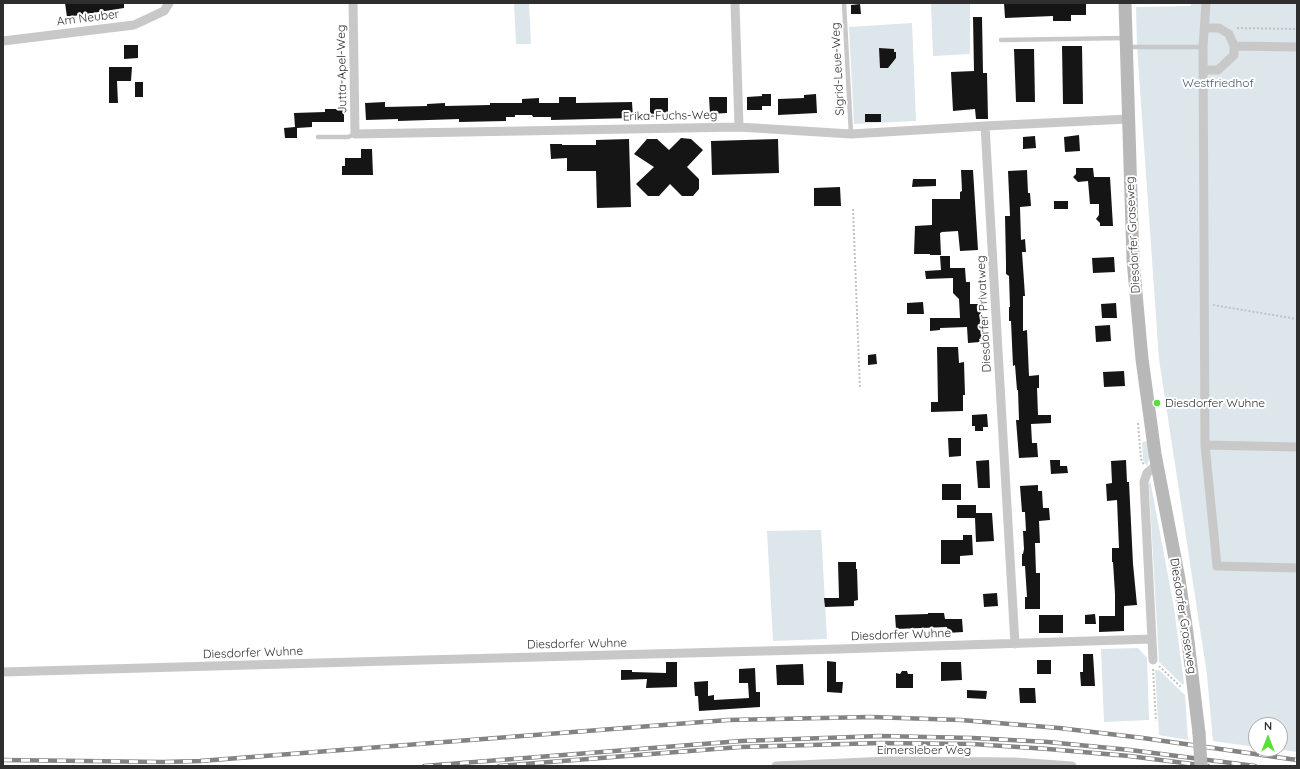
<!DOCTYPE html>
<style>
body{margin:0}
#map{position:relative;width:1300px;height:769px;overflow:hidden;background:#fff;font-family:Quicksand,sans-serif}
canvas{display:block}
.frame{position:absolute;inset:0;border:4px solid #2e2e2e;pointer-events:none}
.north{position:absolute;left:1248px;top:717px;width:40px;height:40px;box-sizing:border-box;background:#fff;border:1px solid #ababab;border-radius:50%;rotate:0deg;font-size:11px;font-weight:700;line-height:16px;text-align:center;color:#2e2e2e}
.north::after{content:'';display:block;margin:auto;width:14px;height:18px;background:#59df36;clip-path:polygon(50% 0,100% 100%,50% 72%,0 100%)}
</style>
<div id="map">
<canvas width="1300" height="769"></canvas>
<div class="frame"></div>
<div class="north">N</div>
</div>
<script>
const context = document.querySelector('canvas').getContext('2d');
context.lineJoin = 'round';
function paint(path, color) {
  context.fillStyle = color;
  context.fill(path, 'evenodd');
}
function poly(rows) {
  const path = new Path2D();
  for (const r of rows) {
    path.moveTo(r[0], r[1]);
    for (let i = 2; i < r.length; i += 2) path.lineTo(r[i], r[i + 1]);
  }
  return path;
}
function stroke(path, color, width, dash) {
  context.strokeStyle = color;
  context.lineWidth = width;
  context.lineCap = dash ? 'butt' : 'round';
  context.setLineDash(dash || []);
  context.stroke(path);
}
function drawText(font, color, halo, rows, align = 'center') {
  context.font = font + ' Quicksand,sans-serif';
  context.lineWidth = 4;
  context.setLineDash([]);
  context.textBaseline = 'middle';
  context.strokeStyle = halo;
  context.fillStyle = color;
  for (const [text, x, y, turn = 0] of rows) {
    context.save();
    context.translate(x, y);
    context.rotate((+turn || 0) * Math.PI / 180);
    context.textAlign = isNaN(turn) ? turn : align;
    if (halo) context.strokeText(text, 0, 0);
    context.fillText(text, 0, 0);
    context.restore();
  }
}
const green = poly([
 [514,3,529,3,531,44,516,44],
 [931,3,970,3,970,54,933,56],
 [1191,3,1297,3,1297,752,1274,749,1280,749,1280,725,1256,725,1256,747,1213,741,1207,675,1159,359,1137,47,1136,7,1191,6],
 [912,23,916,121,854,124,849,27],
 [1147,441,1150,456,1147,466,1143,460,1142,442],
 [1150,480,1174,608,1184,683,1183,685,1159,662,1149,485],
 [821,530,827,639,773,641,767,531],
 [1138,648,1147,658,1149,720,1104,722,1101,649],
 [1155,670,1159,670,1185,695,1188,740,1159,735]
]);
const building = poly([
 [65,3,124,3,124,8,67,17],
 [1004,3,1086,3,1086,15,1071,15,1071,21,1053,21,1053,16,1005,18],
 [860,4,861,14,851,14,851,5],
 [973,17,982,17,983,73,987,73,988,119,976,119,975,109,953,111,951,72,974,71],
 [124,45,138,45,138,58,124,59],
 [1062,46,1082,46,1083,104,1063,104],
 [879,48,894,49,894,52,896,52,896,58,888,68,880,68],
 [1014,49,1034,49,1035,102,1016,102],
 [109,67,132,67,131,81,117,81,118,103,109,103],
 [135,82,143,82,143,97,135,97],
 [762,94,771,94,771,106,762,106,762,110,747,110,747,97,762,96],
 [816,94,817,113,778,115,778,99,804,98,804,95],
 [559,97,576,97,576,103,632,102,633,118,551,120,551,117,533,117,532,115,515,115,515,117,506,117,506,121,459,122,459,119,398,121,398,119,366,120,365,103,385,102,385,107,427,106,427,104,445,103,445,106,490,105,490,103,522,103,522,99,539,98,539,103,559,103],
 [709,97,727,97,727,113,710,114],
 [650,98,668,98,668,115,650,116],
 [325,109,344,109,344,122,312,122,312,127,297,128,297,138,285,138,284,128,295,127,294,113,325,112],
 [865,114,881,114,881,122,865,122],
 [1079,135,1080,151,1065,152,1064,137],
 [1035,136,1036,148,1023,149,1023,137],
 [681,138,691,139,703,150,687,167,699,179,699,189,693,196,682,196,670,184,659,196,648,196,636,184,654,167,634,154,647,139,657,139,669,150],
 [629,139,631,207,597,208,596,171,567,171,567,158,551,159,550,144,562,144,562,145,596,145,596,140],
 [778,139,779,173,712,175,711,141],
 [361,149,372,149,373,175,342,175,342,166,345,166,345,158,361,158],
 [1076,168,1093,168,1094,177,1110,177,1113,226,1100,226,1100,223,1096,219,1099,215,1099,204,1090,204,1088,181,1078,182,1073,177,1076,174],
 [961,170,973,170,978,250,960,251,958,231,942,232,940,233,941,255,930,255,930,254,914,254,915,226,932,225,932,199,960,199,960,192,962,191],
 [1027,170,1028,193,1030,193,1031,206,1020,207,1021,240,1025,239,1026,252,1022,252,1025,296,1023,296,1023,331,1027,330,1029,376,1039,375,1039,388,1037,388,1038,415,1051,415,1051,423,1031,424,1032,443,1037,443,1038,457,1019,458,1016,420,1019,420,1018,390,1017,390,1015,365,1013,366,1011,321,1009,321,1009,307,1010,307,1009,276,1006,274,1006,263,1005,216,1010,216,1008,171],
 [913,179,936,179,936,186,912,187],
 [840,187,841,206,814,206,814,188],
 [1054,201,1068,201,1068,209,1054,209],
 [940,256,950,256,950,268,965,268,966,282,970,282,970,304,980,304,983,338,979,339,980,342,968,343,967,327,940,328,940,330,930,331,930,318,960,318,959,299,953,293,953,278,926,279,925,271,941,270],
 [1114,257,1115,272,1093,273,1092,258],
 [923,302,924,314,907,314,907,303],
 [1116,303,1117,318,1102,318,1101,304],
 [1110,325,1111,341,1096,342,1095,326],
 [937,347,958,347,959,363,964,362,965,395,963,395,963,411,931,412,931,402,938,402],
 [876,354,877,364,868,365,868,355],
 [1124,371,1125,386,1104,387,1103,372],
 [987,414,988,427,983,427,983,431,975,431,975,426,972,426,972,415],
 [948,438,961,438,961,456,949,457],
 [989,460,990,488,978,488,976,461],
 [1050,460,1060,460,1060,466,1067,466,1068,473,1051,474],
 [1126,460,1127,482,1129,482,1133,564,1137,605,1124,606,1124,631,1099,632,1099,616,1115,616,1115,594,1113,562,1112,562,1112,548,1119,548,1117,500,1107,501,1106,484,1112,483,1111,461],
 [942,484,961,484,961,500,942,500],
 [1038,485,1038,491,1042,491,1043,508,1049,508,1050,520,1039,521,1040,543,1035,543,1036,573,1040,573,1040,609,1025,609,1025,597,1027,597,1025,566,1022,566,1022,554,1023,554,1024,549,1023,531,1026,531,1025,512,1022,512,1020,486],
 [957,505,976,505,976,513,992,513,994,541,976,542,975,518,957,518],
 [963,535,972,535,973,555,960,556,960,564,941,564,941,540,963,540],
 [838,562,856,562,856,569,857,569,858,600,854,601,854,606,825,607,824,598,839,598],
 [997,593,998,606,984,607,983,594],
 [928,613,944,613,945,619,962,619,963,632,947,633,947,627,896,629,895,615,928,614],
 [1095,614,1096,624,1085,624,1085,615],
 [1039,615,1063,615,1063,633,1039,633],
 [1083,654,1093,654,1095,686,1081,686,1080,672,1083,672],
 [1037,660,1051,660,1051,674,1037,674],
 [827,661,836,662,836,682,843,682,842,693,827,692],
 [666,662,677,662,677,687,646,688,647,679,621,680,621,670,632,670,632,672,666,673],
 [941,662,961,662,962,680,941,681],
 [803,664,804,685,777,685,776,665],
 [755,668,756,692,760,692,760,707,699,711,698,696,695,696,694,682,708,681,708,696,714,695,714,700,749,698,748,683,739,683,739,669],
 [902,671,907,671,908,674,913,674,913,688,896,688,896,673,900,674],
 [1019,688,1035,688,1036,703,1020,703],
 [967,690,987,691,986,699,967,698]
]);
const path = poly([
 [1237,28,1297,29],
 [853,209,860,389],
 [1213,305,1297,319],
 [1138,423,1141,459,1144,465],
 [1159,666,1182,688],
 [1153,669,1156,721]
]);
const lane = poly([
 [844,3,851,134],
 [1001,40,1125,38],
 [1127,47,1203,47],
 [318,137,348,137,355,134]
]);
const street = poly([
 [353,3,355,134,739,127,851,134,985,126],
 [735,3,739,127],
 [1206,3,1203,47,1205,445,1217,566,1297,568],
 [1205,28,1219,28,1229,34,1234,46,1297,47],
 [3,41,134,25,164,11,169,3],
 [1204,70,1218,70,1234,55,1234,46],
 [1205,445,1297,447],
 [1015,644,985,126,1128,119],
 [1153,660,1144,482,1147,473,1153,468,1157,467],
 [3,672,424,660,839,649,1152,639],
 [776,766,888,761,1015,762,1072,766]
]);
const secondary = poly([
 [1125,3,1133,260,1142,359,1155,454,1179,579,1187,633,1199,733]
]);
const rail = poly([
 [3,760,163,762,200,761,728,720,870,717,961,720,1059,728,1143,738,1297,760],
 [424,766,741,741,880,736,973,738,1048,742,1130,750,1255,766],
 [499,766,740,747,880,743,973,744,1048,749,1129,756,1208,766]
]);
const secondaryBridge = poly([
 [1199,733,1201,766]
]);
const markers = [
 [1157,403,4,"#59df36"]
];
const streetNames = [
 ["Am Neuber",88,18,-7],
 ["Jutta-Apel-Weg",342,69,-91],
 ["Sigrid-Leue-Weg",838,69,-93],
 ["Erika-Fuchs-Weg",670,116,-1],
 ["Diesdorfer Graseweg",1133,235,-93],
 ["Diesdorfer Privatweg",984,314,-93],
 ["Diesdorfer Graseweg",1183,616,81],
 ["Diesdorfer Wuhne",901,635,-2],
 ["Diesdorfer Wuhne",577,644,-1],
 ["Diesdorfer Wuhne",253,653,-2],
 ["Eimersleber Weg",924,750]
];
const parkNames = [
 ["Westfriedhof",1218,83]
];
const poiNames = [
 ["Diesdorfer Wuhne",1165,403]
];
paint(green, '#dce6eb');
paint(building, '#151515');
stroke(path, '#c2c2c2', 2, [2, 2]);
stroke(lane, '#c8c8c8', 4.5);
stroke(street, '#c8c8c8', 9);
stroke(secondary, '#b8b8b8', 13);
stroke(rail, '#838383', 4.5);
stroke(rail, '#fff', 3, [9]);
stroke(secondaryBridge, '#b8b8b8', 13);
for (const [x, y, r, color] of markers) {
  const dot = new Path2D();
  dot.arc(x, y, r, 0, 2 * Math.PI);
  context.fillStyle = color;
  context.fill(dot);
  stroke(dot, '#fff', 1.5);
}
drawText('12px', '#2e2e2e', '#fff', streetNames);
drawText('12px', '#3d5768', '#fff', parkNames);
drawText('12px', '#2e2e2e', '#fff', poiNames, 'left');
</script>
